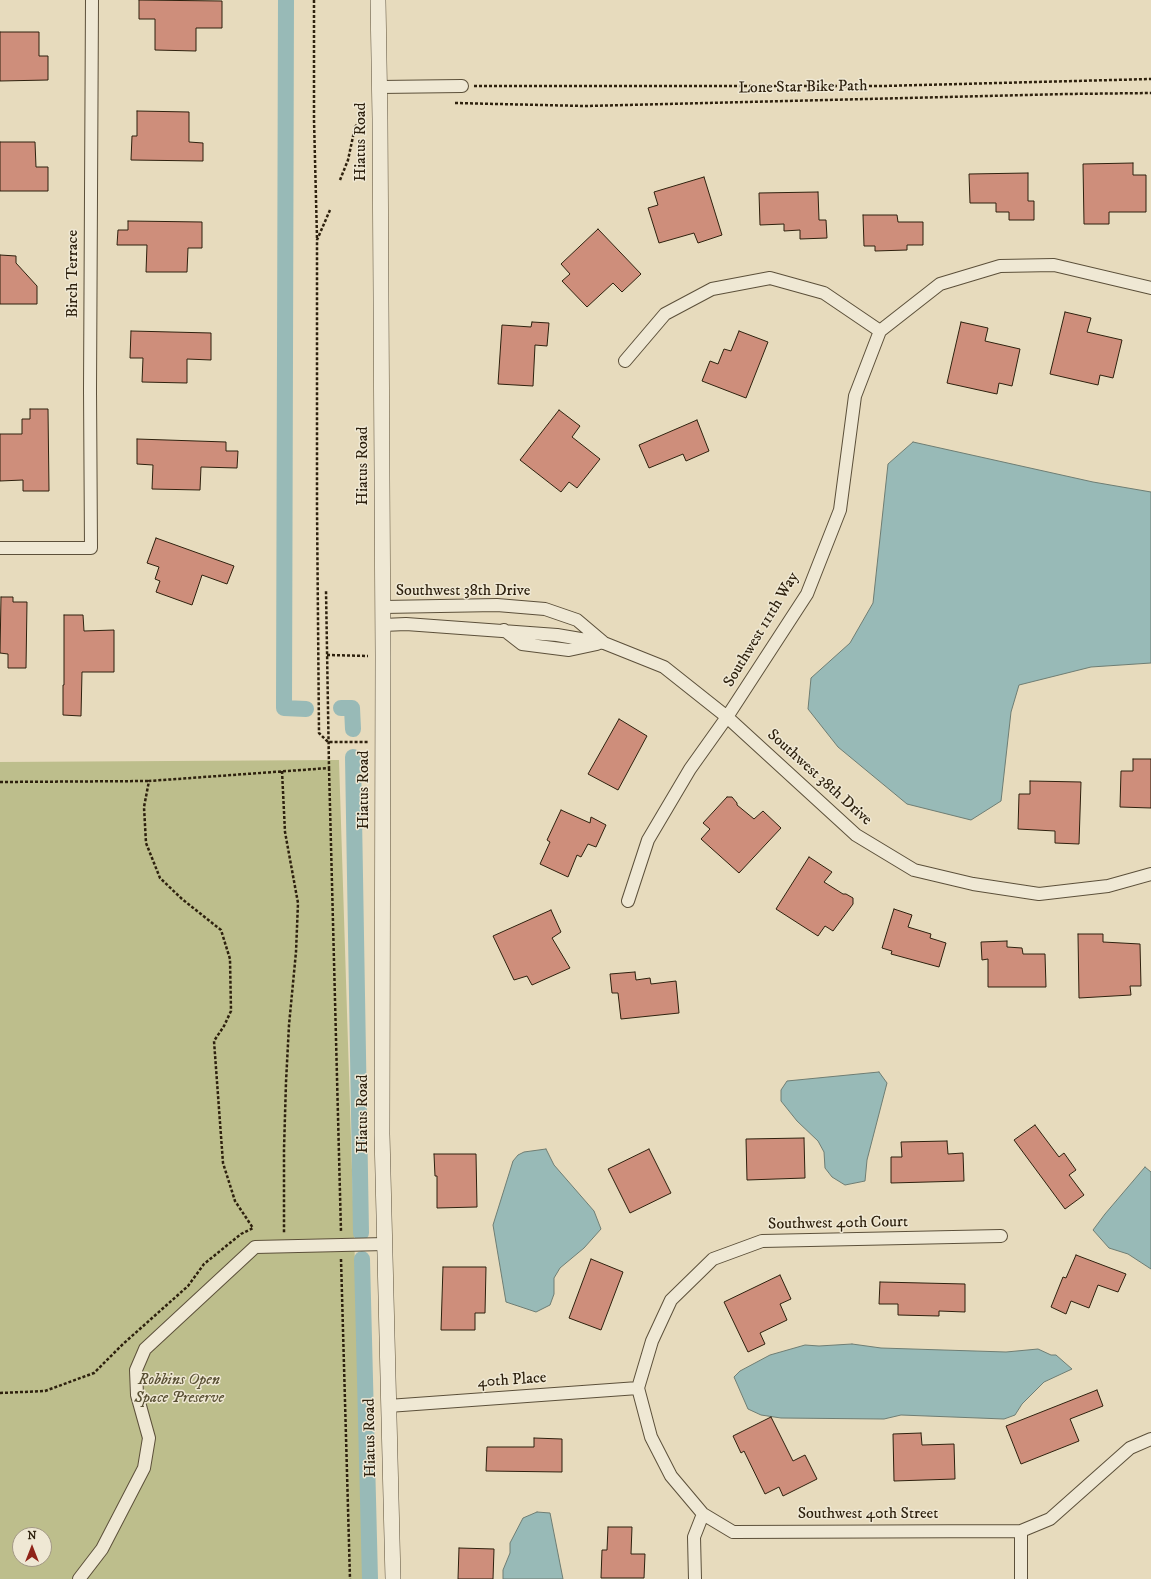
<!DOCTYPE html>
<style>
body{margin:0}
#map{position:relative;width:1151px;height:1579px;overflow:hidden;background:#e7dbbd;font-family:"IM FELL DW Pica",serif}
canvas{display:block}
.north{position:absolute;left:12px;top:1527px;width:40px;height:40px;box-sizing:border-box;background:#efe8d4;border:1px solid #a29885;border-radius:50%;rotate:0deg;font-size:11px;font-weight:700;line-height:16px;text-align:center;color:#2e210e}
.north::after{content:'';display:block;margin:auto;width:14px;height:18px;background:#8f2418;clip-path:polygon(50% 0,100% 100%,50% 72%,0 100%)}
</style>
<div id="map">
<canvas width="1151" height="1579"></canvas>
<div class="north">N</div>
</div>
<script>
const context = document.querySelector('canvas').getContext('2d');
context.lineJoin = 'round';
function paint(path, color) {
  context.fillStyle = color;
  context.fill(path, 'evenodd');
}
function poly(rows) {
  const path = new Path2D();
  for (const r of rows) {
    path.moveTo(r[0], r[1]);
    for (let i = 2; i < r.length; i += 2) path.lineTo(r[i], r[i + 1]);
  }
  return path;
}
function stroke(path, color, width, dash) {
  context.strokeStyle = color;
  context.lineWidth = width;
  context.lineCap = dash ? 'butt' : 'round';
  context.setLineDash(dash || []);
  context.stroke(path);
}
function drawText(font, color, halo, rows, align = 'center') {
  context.font = font + ' "IM FELL DW Pica",serif';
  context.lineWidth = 3;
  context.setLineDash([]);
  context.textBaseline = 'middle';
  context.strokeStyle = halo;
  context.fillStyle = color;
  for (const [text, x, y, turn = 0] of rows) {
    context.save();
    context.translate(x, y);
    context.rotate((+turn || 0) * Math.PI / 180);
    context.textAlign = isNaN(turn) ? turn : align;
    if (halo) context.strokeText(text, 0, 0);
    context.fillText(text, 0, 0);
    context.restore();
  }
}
const green = poly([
 [339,760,365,1579,0,1579,0,762],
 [20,1535,44,1535,44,1559,20,1559]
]);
const water = poly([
 [913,442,1093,482,1151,492,1151,663,1091,667,1019,685,1011,712,1001,801,971,820,907,804,838,747,808,709,811,678,850,643,873,603,888,464,913,442],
 [879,1072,887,1083,867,1160,865,1181,845,1185,832,1177,825,1168,824,1152,818,1141,797,1121,781,1101,781,1090,787,1081,879,1072],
 [546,1149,554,1165,594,1211,601,1229,584,1248,560,1268,554,1278,554,1294,550,1305,536,1312,506,1302,493,1225,513,1161,518,1155,524,1152,546,1149],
 [1145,1167,1151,1172,1151,1269,1128,1254,1109,1248,1093,1230,1105,1214,1145,1167],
 [852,1344,881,1348,1006,1352,1038,1349,1051,1355,1056,1355,1072,1369,1044,1382,1022,1404,1015,1415,1004,1419,901,1415,884,1419,781,1418,761,1415,748,1409,734,1377,740,1371,770,1355,805,1345,819,1346,852,1344],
 [537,1512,550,1513,563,1579,503,1579,503,1570,510,1553,510,1543,523,1518,537,1512]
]);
const canal = poly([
 [286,0,284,708,306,709],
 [341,708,352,708,353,729],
 [353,757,361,1233],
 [362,1259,370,1579]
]);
const building = poly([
 [139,0,222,1,222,28,196,28,196,51,155,50,155,19,139,19,139,0],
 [0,32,39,32,39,56,48,56,48,80,0,81,0,32],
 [137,111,189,112,189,142,203,143,203,161,131,160,132,136,137,136,137,111],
 [0,142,35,142,36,167,48,167,48,191,0,191,0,142],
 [1133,163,1133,175,1146,175,1146,212,1109,212,1109,224,1084,224,1083,164,1133,163],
 [1028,173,1028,201,1034,201,1034,220,1009,220,1009,212,996,212,996,203,970,203,969,174,1028,173],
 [704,177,722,235,698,243,694,233,659,243,648,208,658,205,654,192,704,177],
 [818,192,819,220,826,220,827,238,800,239,800,230,784,231,784,224,760,225,759,193,818,192],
 [863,215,897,215,898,222,923,222,923,245,907,245,907,250,875,251,875,246,864,246,863,215],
 [128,221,202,222,202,248,188,248,187,272,146,272,147,245,117,245,118,230,128,230,128,221],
 [598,229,641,274,622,292,613,283,587,307,562,281,570,274,561,264,598,229],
 [0,255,16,256,16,263,37,286,37,304,0,304,0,255],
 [1065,312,1091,318,1087,332,1122,340,1113,378,1100,375,1098,385,1050,374,1065,312],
 [532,322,549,323,547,346,535,345,533,386,498,384,502,325,531,327,532,322],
 [961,322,988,328,985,341,1020,349,1012,386,999,383,997,394,947,383,961,322],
 [131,331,211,333,211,360,187,359,187,383,142,382,143,358,130,358,131,331],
 [739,331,768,342,746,398,702,381,710,361,718,364,724,349,731,351,739,331],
 [30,409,48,409,49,491,23,491,23,480,0,481,0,434,22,434,22,419,30,419,30,409],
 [559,410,580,426,572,437,600,459,577,488,569,482,561,492,520,460,559,410],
 [697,420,709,451,686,461,683,454,649,468,639,445,697,420],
 [137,439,226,442,226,451,238,451,237,468,201,467,200,490,152,489,153,465,137,464,137,439],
 [156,538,234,566,227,584,202,575,192,605,156,592,160,581,155,579,159,567,147,563,156,538],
 [1,597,13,597,13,602,27,602,26,668,8,668,8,654,0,653,1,597],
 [64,615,83,615,84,631,114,630,114,672,82,672,81,716,63,715,63,685,64,685,64,615],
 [619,719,647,736,618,790,588,774,619,719],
 [1133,759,1151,759,1151,808,1120,807,1121,771,1133,771,1133,759],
 [1030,781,1081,782,1079,844,1055,843,1055,831,1018,829,1019,794,1030,794,1030,781],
 [727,797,732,797,737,803,737,805,754,819,763,811,781,828,739,873,701,839,710,829,703,823,727,797],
 [561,810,590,823,591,817,606,825,596,847,588,844,581,857,577,855,568,877,540,864,550,842,547,840,561,810],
 [809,857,832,872,824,882,843,894,846,894,853,898,853,904,833,931,825,926,818,936,776,909,809,857],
 [894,909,912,915,908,927,931,934,930,938,946,943,939,967,891,954,892,951,882,948,894,909],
 [551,910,561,932,552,938,570,968,532,985,527,976,514,980,493,936,551,910],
 [1078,934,1103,934,1103,942,1140,944,1141,986,1130,986,1131,995,1079,998,1078,934],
 [1007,941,1007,947,1022,948,1023,954,1045,954,1046,987,988,987,988,959,982,960,981,942,1007,941],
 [635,972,636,980,650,978,651,984,676,981,679,1013,621,1019,618,993,612,993,610,974,635,972],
 [1035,1125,1059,1157,1064,1153,1076,1170,1069,1175,1084,1195,1065,1209,1014,1140,1035,1125],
 [804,1138,805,1178,747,1180,746,1139,804,1138],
 [947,1141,948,1154,963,1153,964,1181,891,1183,891,1157,902,1157,901,1142,947,1141],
 [649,1149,671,1193,630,1213,608,1169,649,1149],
 [434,1154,476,1154,477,1207,437,1208,437,1176,435,1176,434,1154],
 [1076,1255,1126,1274,1118,1292,1098,1285,1089,1308,1071,1301,1066,1314,1051,1307,1063,1277,1066,1278,1076,1255],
 [591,1259,623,1272,601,1330,569,1318,591,1259],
 [443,1267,486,1267,485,1313,475,1313,475,1330,441,1330,443,1267],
 [780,1275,791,1299,780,1304,787,1320,760,1333,765,1344,748,1352,724,1302,780,1275],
 [880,1282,965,1284,965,1312,939,1311,939,1316,898,1315,898,1304,879,1304,880,1282],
 [1097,1390,1103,1406,1070,1419,1079,1441,1021,1464,1006,1426,1097,1390],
 [771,1417,793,1461,805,1455,817,1479,783,1496,779,1487,765,1494,744,1451,741,1453,733,1436,771,1417],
 [921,1433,922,1445,954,1444,955,1479,894,1481,893,1434,921,1433],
 [534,1438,562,1439,562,1472,486,1471,487,1447,534,1447,534,1438],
 [608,1527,632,1527,631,1554,645,1554,644,1578,601,1578,602,1550,607,1550,608,1527],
 [459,1548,494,1549,493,1579,458,1579,459,1548]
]);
const path = poly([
 [314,0,314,120,317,238],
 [474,86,883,86,1151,79],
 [455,103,585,106,1066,94,1151,93],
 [340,180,348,160,355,127,361,120,366,119],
 [330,210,317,240,317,507,319,733,328,742,368,742],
 [327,655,368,656],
 [329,768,341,1232],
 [282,771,285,832,298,903,296,952,289,1025,286,1082,284,1149,284,1233],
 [0,782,149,781],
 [341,1259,350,1579],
 [0,1393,45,1391,94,1373,123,1344,188,1286,204,1264,241,1234,253,1228,235,1201,223,1163,214,1041,224,1026,231,1011,230,959,221,930,182,899,160,878,146,843,144,807,149,781,329,768,326,590]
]);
const minor = poly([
 [380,87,462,86],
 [880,331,940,284,1000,266,1054,265,1151,288],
 [625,361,665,314,712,289,770,278,824,293,880,331],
 [0,548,91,548,90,389,92,0],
 [383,607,497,605,545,609,577,620,603,642],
 [383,625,406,624,557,635,604,643,664,667,727,717,856,835,914,870,973,884,1039,894,1108,886,1151,874],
 [504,630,522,644,569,650,597,644],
 [628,901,648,840,690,769,727,717,807,594,840,510,855,396,880,331],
 [638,1388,651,1437,671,1476,703,1514,733,1532,1021,1531,1050,1519,1130,1448,1151,1439],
 [638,1388,652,1341,671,1300,713,1259,762,1241,1001,1236],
 [388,1406,638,1388],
 [79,1579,102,1549,144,1468,149,1438,137,1395,136,1370,145,1349,255,1247,385,1244],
 [695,1579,694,1537,703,1514],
 [1021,1579,1021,1531]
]);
const tertiary = poly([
 [378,0,380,119,383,656,382,1134,393,1579]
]);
const streetNames = [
 ["Lone Star Bike Path",803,88,-1],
 ["Hiatus Road",362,142,-90],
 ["Birch Terrace",74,274,-90],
 ["Hiatus Road",364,466,-90],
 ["Southwest 38th Drive",463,592],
 ["Southwest 111th Way",762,630,-59],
 ["Southwest 38th Drive",819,778,42],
 ["Hiatus Road",365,790,-90],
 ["Hiatus Road",364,1114,-90],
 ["Southwest 40th Court",838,1224,-1],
 ["40th Place",512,1381,-4],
 ["Hiatus Road",371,1438,-91],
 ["Southwest 40th Street",868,1515]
];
const parkNames = [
 ["Robbins Open",179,1381],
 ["Space Preserve",179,1399]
];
paint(green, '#bdbe8c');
paint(water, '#98bab7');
stroke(water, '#6e7d73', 1);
stroke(canal, '#98bab7', 16);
paint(building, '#ce8e7b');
stroke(building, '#2e210e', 1);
stroke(minor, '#5c503a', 14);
stroke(tertiary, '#5c503a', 16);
stroke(path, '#2e210e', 2.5, [3, 2]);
stroke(minor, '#efe8d4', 12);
stroke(tertiary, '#efe8d4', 15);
drawText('16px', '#2e210e', '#efe8d4', streetNames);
drawText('italic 16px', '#595034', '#efe8d4', parkNames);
</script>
